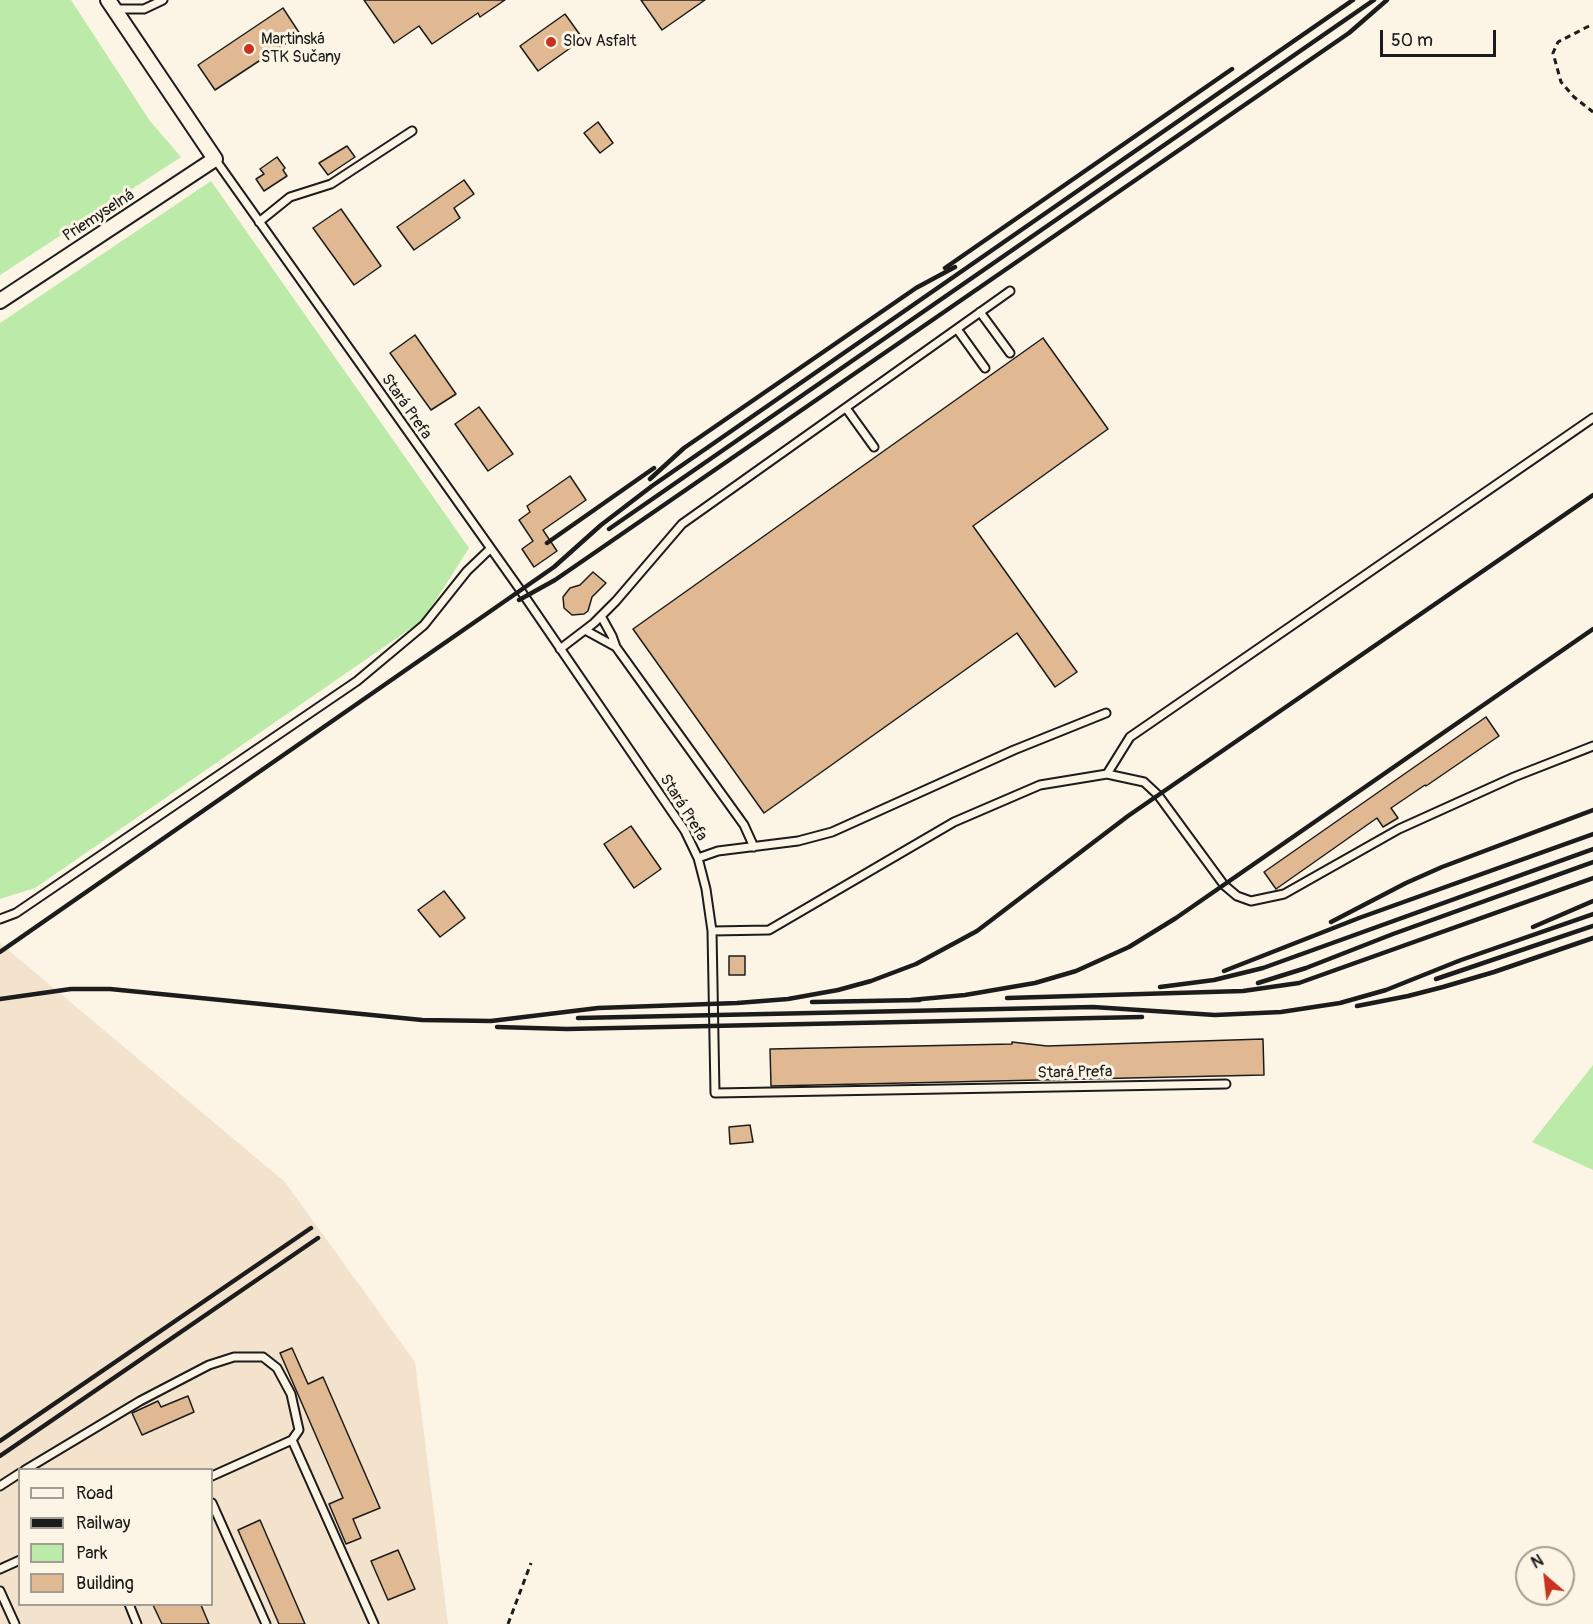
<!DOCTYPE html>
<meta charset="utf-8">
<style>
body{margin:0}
#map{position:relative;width:1593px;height:1624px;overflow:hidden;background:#fcf5e5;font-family:Pangolin,sans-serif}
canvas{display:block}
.legend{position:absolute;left:18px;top:1468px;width:195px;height:138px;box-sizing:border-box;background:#fcf5e5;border:2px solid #a29e95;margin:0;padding:8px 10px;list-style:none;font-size:18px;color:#1c1c1c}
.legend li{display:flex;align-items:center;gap:12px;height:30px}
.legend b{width:30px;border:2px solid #a29e95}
.north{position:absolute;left:1515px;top:1546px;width:60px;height:60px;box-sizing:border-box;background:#fcf5e5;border:2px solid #a29e95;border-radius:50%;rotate:332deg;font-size:16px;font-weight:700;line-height:24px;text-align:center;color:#1c1c1c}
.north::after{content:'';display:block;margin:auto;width:21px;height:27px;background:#c8321e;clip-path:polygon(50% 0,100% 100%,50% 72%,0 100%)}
.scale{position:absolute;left:1380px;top:30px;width:116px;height:27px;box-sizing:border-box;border:3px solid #1c1c1c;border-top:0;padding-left:8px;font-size:18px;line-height:21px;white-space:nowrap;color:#1c1c1c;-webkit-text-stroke:4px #fcf5e5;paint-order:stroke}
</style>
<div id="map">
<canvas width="1593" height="1624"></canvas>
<ul class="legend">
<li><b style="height:8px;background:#fcf5e5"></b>Road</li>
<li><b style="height:8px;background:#1c1c1c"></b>Railway</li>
<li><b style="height:16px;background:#bbeaa9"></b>Park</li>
<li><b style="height:16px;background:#e0b891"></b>Building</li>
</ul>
<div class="north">N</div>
<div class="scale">50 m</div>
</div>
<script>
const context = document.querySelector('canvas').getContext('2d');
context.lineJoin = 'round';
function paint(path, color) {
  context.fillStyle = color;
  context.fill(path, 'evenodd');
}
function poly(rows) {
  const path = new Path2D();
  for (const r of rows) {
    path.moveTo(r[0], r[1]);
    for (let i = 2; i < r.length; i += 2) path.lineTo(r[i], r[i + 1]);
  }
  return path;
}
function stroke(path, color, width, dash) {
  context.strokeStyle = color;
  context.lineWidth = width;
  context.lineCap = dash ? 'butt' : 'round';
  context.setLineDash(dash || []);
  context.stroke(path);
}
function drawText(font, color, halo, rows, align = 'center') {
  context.font = font + ' Pangolin,sans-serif';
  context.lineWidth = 6;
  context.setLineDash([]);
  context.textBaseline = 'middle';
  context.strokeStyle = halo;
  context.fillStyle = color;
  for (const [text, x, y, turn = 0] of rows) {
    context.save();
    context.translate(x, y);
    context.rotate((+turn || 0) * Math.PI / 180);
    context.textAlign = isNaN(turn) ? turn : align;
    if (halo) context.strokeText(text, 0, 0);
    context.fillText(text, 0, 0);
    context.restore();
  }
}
const built = poly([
 [0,943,285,1182,415,1362,448,1624,0,1624],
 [20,1470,212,1470,212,1604,20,1604]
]);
const green = poly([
 [0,0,71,0,150,121,181,157,0,275],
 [211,181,469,548,423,620,35,888,0,899,0,323],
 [1593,1065,1593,1170,1532,1142]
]);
const building = poly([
 [364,0,505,0,480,17,478,13,432,44,419,26,394,43,364,0],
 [641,0,705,0,662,30,641,0],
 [283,8,300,34,215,90,198,65,283,8],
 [565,14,583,39,538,71,520,46,565,14],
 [598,122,613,143,600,153,584,133,598,122],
 [347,146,355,157,328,175,319,163,347,146],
 [277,157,285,168,283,170,287,176,264,191,256,179,264,174,260,169,277,157],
 [464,180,474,194,454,208,460,218,414,250,397,227,464,180],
 [341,209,381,266,354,285,313,228,341,209],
 [415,335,456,394,431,410,390,353,415,335],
 [1043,338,1108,429,973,526,1077,672,1055,687,1017,633,764,813,633,629,1043,338],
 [479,407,513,454,488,471,455,424,479,407],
 [570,476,586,500,543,530,557,551,534,567,522,549,533,541,519,520,530,512,527,506,570,476],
 [593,572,606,583,592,597,588,611,584,614,572,615,564,608,563,597,570,588,580,585,593,572],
 [1486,717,1499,736,1426,786,1425,785,1391,808,1398,818,1383,827,1377,818,1276,889,1264,872,1486,717],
 [631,826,661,869,634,888,604,844,631,826],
 [444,891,465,918,440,937,418,910,444,891],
 [729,956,745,956,745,975,729,975,729,956],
 [1263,1039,1264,1075,771,1086,770,1049,1012,1044,1012,1042,1047,1046,1263,1039],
 [750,1125,753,1142,730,1144,729,1127,750,1125],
 [292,1348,308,1384,323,1377,380,1508,353,1519,361,1538,346,1544,329,1504,343,1498,280,1353,292,1348],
 [188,1396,194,1412,142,1435,132,1413,158,1401,161,1407,188,1396],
 [260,1520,305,1624,279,1624,238,1530,260,1520],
 [398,1550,415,1589,388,1600,371,1561,398,1550],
 [153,1605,201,1605,209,1624,162,1624,153,1605]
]);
const path = poly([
 [1589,26,1558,42,1553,53,1561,82,1574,97,1593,112],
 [508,1624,531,1563]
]);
const service = poly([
 [114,9,144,9,163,0],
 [215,159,521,591,685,831,698,858,706,889,712,931,715,1093,1226,1084],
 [259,222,290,197,331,184,412,131],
 [980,312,1010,353],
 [957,329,985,368],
 [846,408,874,447],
 [601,616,612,636,616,647,744,825,754,847],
 [585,630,616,647],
 [560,649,594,623,616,601,682,524,1010,291],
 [1107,774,1130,737,1593,418],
 [698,858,718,851,798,841,832,832,1014,750,1106,713],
 [0,919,16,913,357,681,424,625,467,571,490,549],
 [712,931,769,930,954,822,1040,785,1107,774,1144,782,1158,795,1224,885,1237,896,1251,901,1284,894,1399,829,1514,777,1593,746],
 [292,1440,374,1624],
 [25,1470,140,1401,209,1365,234,1357,263,1357,277,1368,291,1394,299,1430,292,1440,212,1476],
 [0,1486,20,1473],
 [212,1503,266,1624],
 [0,1569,20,1560],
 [0,1591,15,1624],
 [129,1604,137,1624]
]);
const minor = poly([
 [0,301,215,159,108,0]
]);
const rail = poly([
 [945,268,1232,69],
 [650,479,684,448,916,288,955,267],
 [609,529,1374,0],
 [547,543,654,468],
 [519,600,555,580,1349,33,1387,0],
 [1331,922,1406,883,1442,867,1593,810],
 [1533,927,1593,901],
 [0,952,554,567,601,525,652,486,1353,0],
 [1224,971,1359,918,1593,834],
 [1436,979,1593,926],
 [1258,983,1306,968,1393,934,1593,862],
 [1160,987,1214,980,1263,968,1593,849],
 [1007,998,1243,991,1299,983,1593,878],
 [0,999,71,989,110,989,422,1020,491,1021,598,1008,737,1003,788,999,838,990,871,981,916,964,977,931,1128,816,1593,495],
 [911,1000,965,995,1035,983,1076,971,1129,947,1176,918,1593,629],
 [812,1002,920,1000],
 [1357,1006,1408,996,1443,987,1494,972,1593,938],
 [578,1018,1093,1007,1215,1015,1281,1012,1340,1003,1386,990,1461,960,1593,914],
 [497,1027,567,1029,1142,1017],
 [0,1441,311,1228],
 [0,1456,318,1238]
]);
const markers = [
 [551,42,6,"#c8321e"],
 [249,49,6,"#c8321e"]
];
const poiNames = [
 ["Martinská",261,40],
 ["STK Sučany",261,58],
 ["Slov Asfalt",563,42]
];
const streetNames = [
 ["Priemyselná",99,216,-33],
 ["Stará Prefa",406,407,55],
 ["Stará Prefa",683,808,58],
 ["Stará Prefa",1075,1073,-1]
];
paint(built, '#f4e3cc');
paint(green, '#bbeaa9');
paint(building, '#e0b891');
stroke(building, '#1c1c1c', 1.5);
stroke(service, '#1c1c1c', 11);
stroke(minor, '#1c1c1c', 18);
stroke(path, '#1c1c1c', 3, [6, 4.5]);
stroke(service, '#fcf5e5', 7);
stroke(minor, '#fcf5e5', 14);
stroke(rail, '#1c1c1c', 4.5);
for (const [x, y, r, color] of markers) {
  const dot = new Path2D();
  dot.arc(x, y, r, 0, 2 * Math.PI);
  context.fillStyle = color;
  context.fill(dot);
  stroke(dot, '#fcf5e5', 2);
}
drawText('16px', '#1c1c1c', '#fcf5e5', poiNames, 'left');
drawText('16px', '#1c1c1c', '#fcf5e5', streetNames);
</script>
